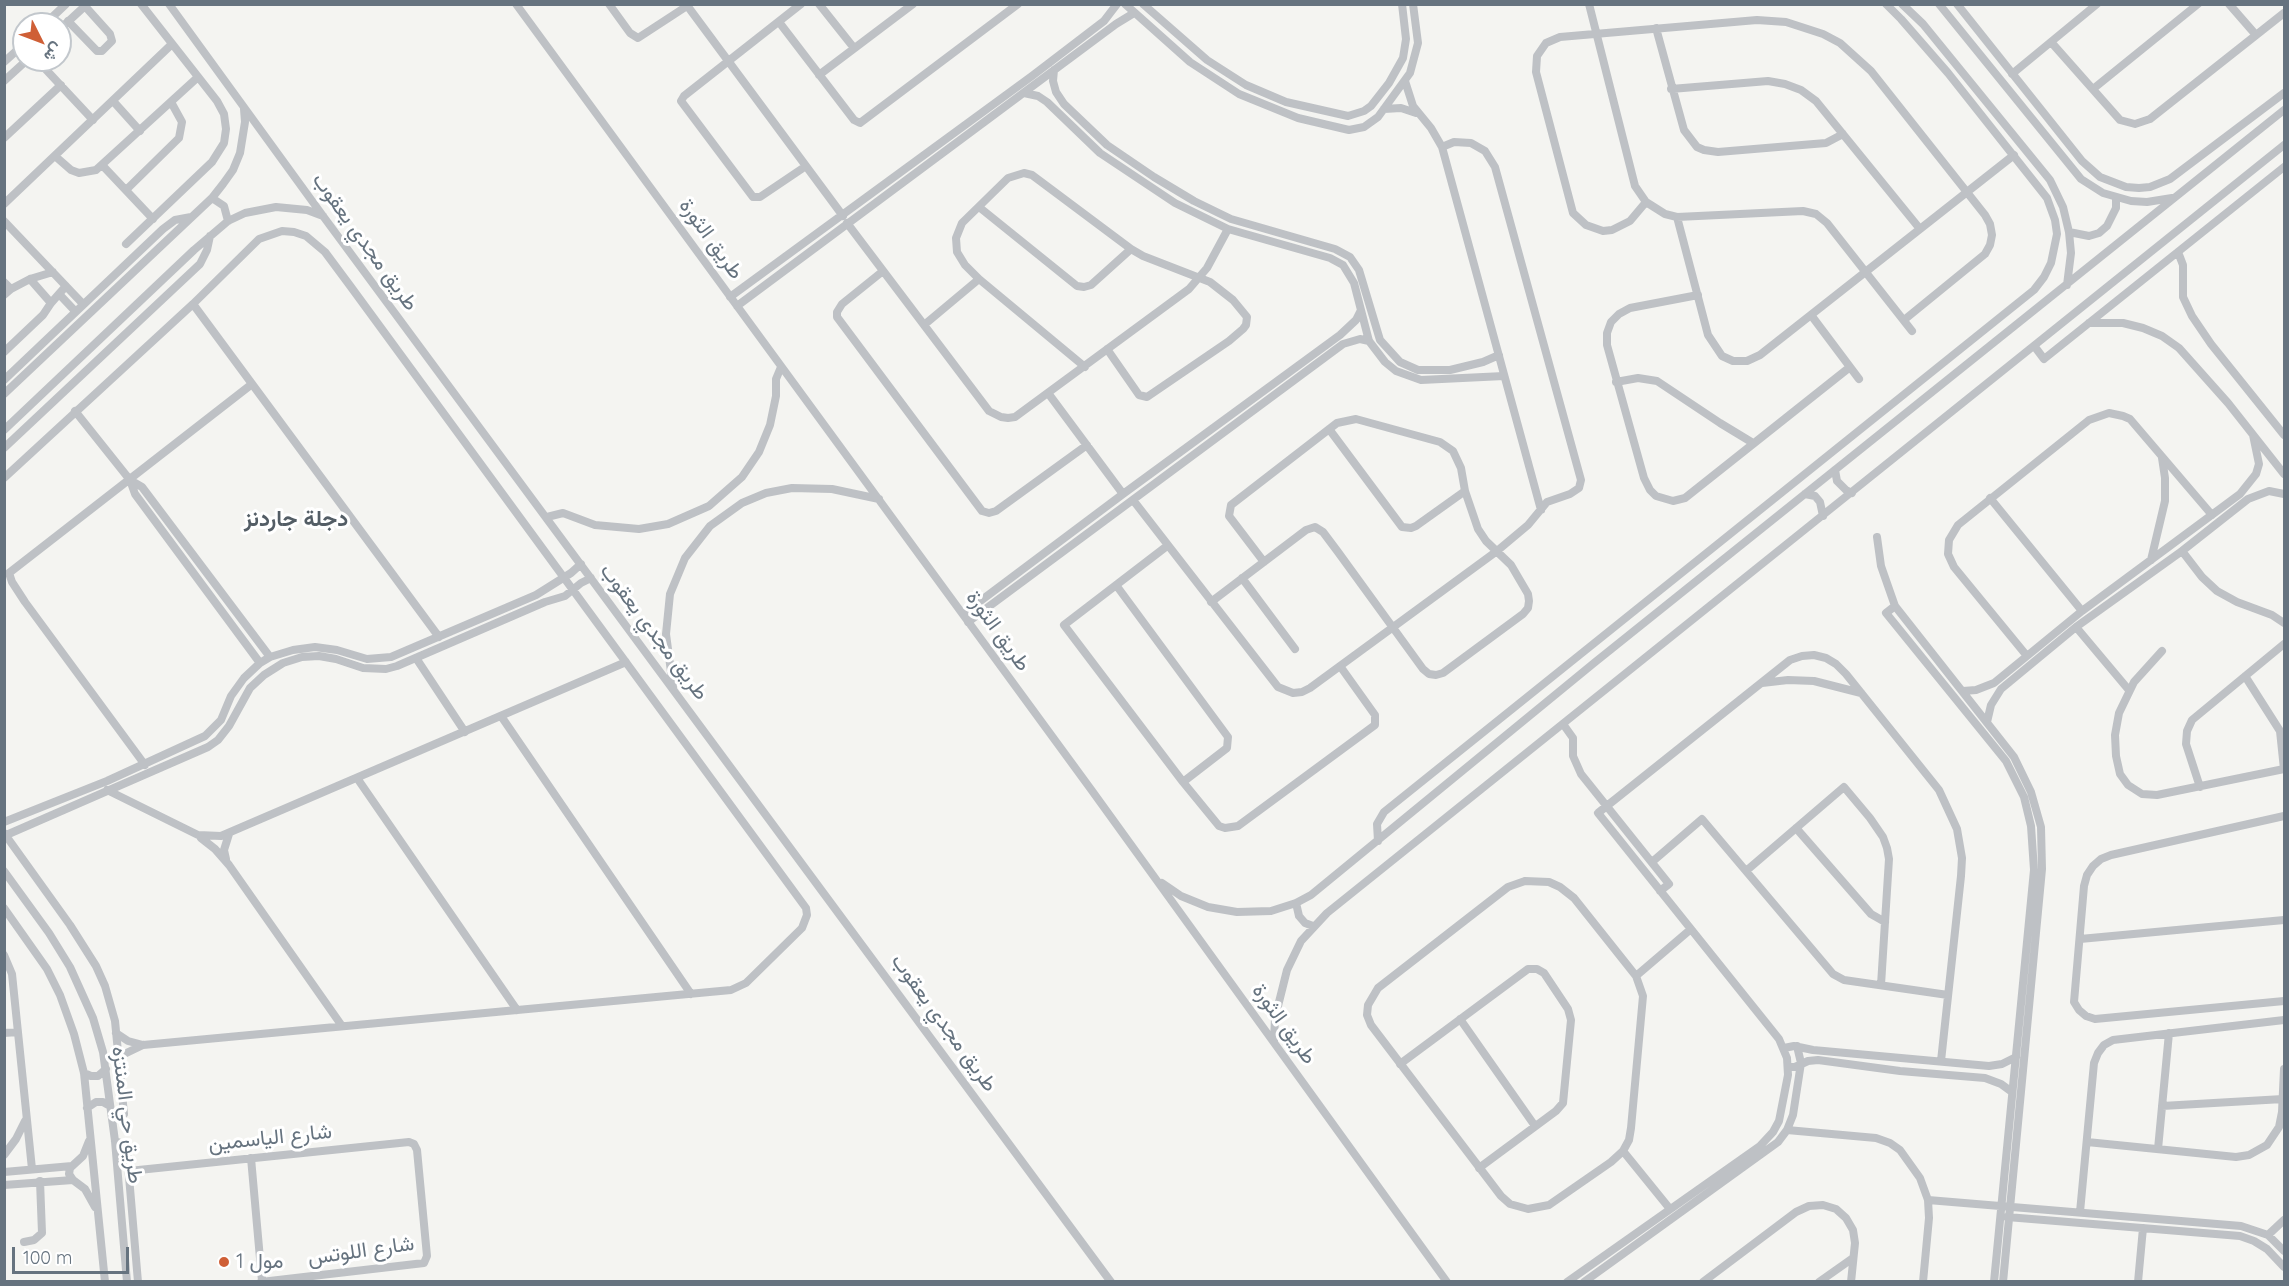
<!DOCTYPE html>
<meta charset="utf-8">
<style>
body{margin:0}
#map{position:relative;width:2289px;height:1286px;overflow:hidden;background:#f4f4f1;font-family:Quicksand,Vazirmatn,sans-serif}
canvas{display:block}
.frame{position:absolute;inset:0;border:6px solid #66737f;pointer-events:none}
.north{position:absolute;left:12px;top:12px;width:60px;height:60px;box-sizing:border-box;background:#fff;border:2px solid #c2c7cc;border-radius:50%;rotate:132deg;font-size:16px;font-weight:700;line-height:24px;text-align:center;color:#66737f}
.north::after{content:'';display:block;margin:auto;width:21px;height:27px;background:#cf5f36;clip-path:polygon(50% 0,100% 100%,50% 72%,0 100%)}
.scale{position:absolute;left:12px;top:1247px;width:117px;height:27px;box-sizing:border-box;border:3px solid #66737f;border-top:0;padding-left:8px;font-size:18px;line-height:21px;white-space:nowrap;color:#66737f;-webkit-text-stroke:4px #fff;paint-order:stroke}
</style>
<div id="map">
<canvas width="2289" height="1286"></canvas>
<div class="frame"></div>
<div class="north">ش</div>
<div class="scale">100 m</div>
</div>
<script>
const context = document.querySelector('canvas').getContext('2d');
context.lineJoin = 'round';
function poly(rows) {
  const path = new Path2D();
  for (const r of rows) {
    path.moveTo(r[0], r[1]);
    for (let i = 2; i < r.length; i += 2) path.lineTo(r[i], r[i + 1]);
  }
  return path;
}
function stroke(path, color, width, dash) {
  context.strokeStyle = color;
  context.lineWidth = width;
  context.lineCap = dash ? 'butt' : 'round';
  context.setLineDash(dash || []);
  context.stroke(path);
}
function drawText(font, color, halo, rows, align = 'center') {
  context.font = font + ' Quicksand,Vazirmatn,sans-serif';
  context.lineWidth = 6;
  context.setLineDash([]);
  context.textBaseline = 'middle';
  context.strokeStyle = halo;
  context.fillStyle = color;
  for (const [text, x, y, turn = 0] of rows) {
    context.save();
    context.translate(x, y);
    context.rotate((+turn || 0) * Math.PI / 180);
    context.textAlign = isNaN(turn) ? turn : align;
    if (halo) context.strokeText(text, 0, 0);
    context.fillText(text, 0, 0);
    context.restore();
  }
}
const minor = poly([
 [169,4,323,216,1111,1282],
 [516,4,1090,788,1447,1282],
 [609,4,630,33,638,38,687,6],
 [686,4,843,216],
 [801,4,684,96,681,101,753,197,760,197,806,166],
 [819,4,854,48],
 [1125,4,1190,62,1239,94,1298,118,1349,130,1364,127,1378,117,1410,73,1418,43,1413,4],
 [1143,4,1207,60,1246,85,1286,102,1348,116,1364,111,1371,106,1389,83,1403,58,1406,39,1402,4],
 [1589,4,1635,186,1646,202,1665,214,1677,217,1803,211,1816,214,1827,223,1912,331],
 [1902,4,1923,24,2050,180,2063,207,2069,232,2071,253,2067,285],
 [1939,4,2081,179,2103,193,2131,201,2147,202,2172,198],
 [1957,4,2082,161,2100,177,2126,187,2139,188,2150,187,2170,179,2284,93],
 [2229,4,2256,35],
 [68,21,97,51,102,51,112,41,110,34,83,4],
 [779,22,854,120,860,123,1018,4],
 [45,24,66,4],
 [1656,28,1684,130,1697,147,1704,150,1718,152,1826,143,1843,134],
 [60,29,85,6],
 [2051,42,2120,120,2135,124,2150,119,2284,13],
 [37,60,93,120],
 [4,62,24,44],
 [1054,70,1053,81,1056,92,1064,104,1107,145,1154,177,1194,201,1231,219,1335,249,1350,257,1359,270,1380,340,1400,362,1418,370,1450,370,1483,362,1499,355],
 [2012,74,2097,4],
 [819,75,913,4],
 [4,81,27,60],
 [1405,81,1413,106,1431,128,1442,147,1541,510],
 [1671,89,1768,81,1785,84,1801,90,1816,101,1920,229],
 [2093,89,2198,4],
 [1024,93,1038,96,1047,102,1100,153,1175,203,1228,229,1330,258,1343,265,1354,283,1369,341,1385,362,1396,371,1421,380,1504,376],
 [113,101,140,131],
 [1384,109,1401,108,1416,113],
 [4,138,61,85],
 [55,156,71,170,79,173,96,170,198,77],
 [103,166,153,219],
 [126,190,179,138,182,122,171,102],
 [212,198,224,206,228,221],
 [1646,202,1630,221,1612,230,1603,231,1586,225,1573,213,1536,72,1537,56,1546,43,1560,37,1757,20,1786,22,1823,34,1840,43,1871,71,1985,215,1990,224,1992,235,1990,245,1985,254,1904,320],
 [4,204,172,44],
 [979,207,1077,286,1084,287,1091,285,1131,249],
 [1677,217,1708,335,1722,356,1733,361,1747,361,1760,355,2014,155],
 [4,221,83,304],
 [847,223,989,411,1001,417,1008,418,1015,417,1189,289,1207,268,1228,229],
 [2069,232,2089,236,2099,233,2107,226,2116,208,2116,198],
 [126,244,212,162,224,143,226,129,224,114,217,101,141,4],
 [2178,252,2183,265,2183,297,2192,316,2211,344,2284,435],
 [883,271,842,304,837,312,837,317,982,511,989,513,996,511,1087,445],
 [30,279,51,303],
 [4,282,11,289],
 [59,294,75,311],
 [4,295,11,289,30,279,53,272],
 [1698,295,1630,308,1619,314,1611,322,1607,333,1607,345,1644,478,1650,490,1656,496,1673,501,1685,498,1850,367],
 [730,297,1032,76,1104,21,1117,4],
 [193,304,439,637],
 [737,306,1116,24,1134,13],
 [1811,315,1859,379],
 [2089,323,2123,323,2143,328,2162,336,2179,348,2228,403,2284,474],
 [924,325,979,279],
 [2035,347,2044,359,2284,167],
 [4,352,43,315,51,303,66,286],
 [1085,367,979,279,965,265,957,252,956,238,962,223,1008,178,1024,173,1032,175,1131,249,1143,256,1210,282,1233,300,1247,317,1246,325,1243,329,1229,341,1147,397,1139,395,1107,349],
 [4,380,163,229,175,220,191,217],
 [1616,382,1638,378,1657,381,1720,423,1753,443],
 [1048,393,1123,494],
 [4,394,212,198,223,184,233,170,240,153,245,122,244,109],
 [75,411,130,480,135,494,260,663],
 [1329,429,1402,527,1411,528,1416,526,1465,491],
 [4,430,194,250,228,221,245,213,276,207,307,210,323,216],
 [4,448,200,264,207,250,210,236],
 [1835,470,1837,481,1846,490,1852,493],
 [4,478,193,304,259,239,282,231,294,232,306,236,325,252,351,287,806,908,807,915,802,928,746,983,731,990,143,1045,128,1041,116,1033],
 [130,480,142,487,270,657],
 [1805,494,1815,496,1820,502,1823,516],
 [1990,498,2082,611],
 [1133,500,1278,687,1293,693,1302,692,1310,688,1497,551,1528,525,1547,502,1570,494,1579,488,1581,480,1495,167,1485,151,1471,143,1454,142,1442,147],
 [547,517,563,513,595,525,639,529,668,524,709,506,742,477,759,452,770,425,776,396,776,379,781,367],
 [1877,537,1881,566,1895,606,2014,757,2031,792,2041,827,2042,869,2003,1282],
 [1167,546,1064,625,1183,782,1219,826,1225,828,1238,826,1375,725,1375,715,1340,666],
 [2182,551,2202,577,2217,591,2237,602,2272,615,2284,623],
 [2151,560,2165,501,2165,478,2162,458],
 [1242,578,1295,649],
 [1116,585,1228,737,1227,748,1183,782],
 [1211,602,1306,530,1315,527,1323,532,1338,552,1423,669,1429,674,1436,675,1443,673,1523,614,1528,608,1529,601,1528,594,1511,565,1486,541,1478,529,1465,491,1461,468,1453,451,1440,442,1356,419,1337,423,1231,505,1229,516,1264,562],
 [1895,606,1886,613,2006,761,2024,797,2031,826,2034,870,1994,1282],
 [963,614,1123,494,1340,335,1356,320,1360,312],
 [968,622,1343,344,1360,339,1369,341],
 [2076,627,2128,689],
 [2162,651,2134,682,2119,713,2115,735,2116,756,2120,774,2128,785,2142,794,2157,795,2284,769],
 [2027,656,1954,567,1948,554,1949,540,1958,525,2089,420,2109,413,2123,416,2130,419,2212,515],
 [416,658,465,732],
 [2245,676,2280,731,2284,769],
 [1762,683,1788,680,1814,681,1861,693],
 [673,687,666,634,670,594,685,558,710,526,742,503,766,493,792,488,832,489,879,499],
 [1963,691,1976,690,1994,683,2082,611,2240,494,2256,474,2259,464,2253,435],
 [501,716,691,994],
 [1987,722,1991,705,2001,689,2076,627,2182,551,2248,499,2269,491,2284,494],
 [1563,724,1573,738,1573,756,1581,774,1669,884,1660,891],
 [145,765,25,602,12,582,9,573,252,384],
 [357,778,517,1010],
 [2200,787,2186,744,2187,731,2192,720,2284,644],
 [107,790,198,835,221,836,626,662],
 [2284,816,2111,855,2101,859,2093,866,2087,875,2084,886,2074,1002,2079,1010,2086,1016,2095,1019,2284,1001],
 [4,822,107,781,205,736,221,720,231,696,244,678,260,663,270,657,293,650,315,647,337,650,367,659,391,657,536,595,571,573,581,564],
 [1796,828,1871,914,1885,922],
 [4,833,70,925,96,966,105,986,115,1021,124,1114],
 [4,836,208,747,218,740,229,726,250,688,264,675,283,663,302,657,319,656,336,659,363,668,386,669,397,666,545,602,565,596,581,583,591,578],
 [201,838,215,849,229,865,342,1026],
 [1378,841,1377,824,1384,812,2034,290,2044,277,2051,263,2057,234,2055,220,2047,198,1948,73,1901,19,1886,4],
 [226,859,224,850,229,834],
 [1652,862,1702,819,1833,974,1844,980,1948,995],
 [4,871,49,933,70,967,93,1018,103,1052,115,1141,127,1282],
 [1746,871,1844,787,1870,818,1883,837,1887,848,1889,859,1881,985],
 [1525,881,1549,882,1560,887,1574,898,1636,976,1643,996,1631,1128,1629,1140,1623,1151,1611,1162,1549,1205,1528,1209,1510,1204,1501,1196,1371,1025,1367,1015,1368,1005,1378,988,1508,887,1525,881],
 [1162,883,1181,896,1208,907,1237,912,1271,911,1296,903,1311,895,1594,663,2284,110],
 [1296,903,1299,916,1305,923,1313,926],
 [4,908,47,969,60,995,74,1034,84,1073,105,1282],
 [2080,939,2284,920],
 [4,955,12,974,32,1169],
 [1636,976,1691,929],
 [1460,1019,1535,1126],
 [4,1033,18,1032],
 [1274,1041,1275,1018,1287,970,1301,941,1327,913,2284,145],
 [1784,1048,1794,1046,1813,1050,1989,1066,2002,1064,2016,1057],
 [118,1057,143,1045],
 [1400,1064,1528,969,1537,969,1544,973,1568,1009,1571,1020,1563,1103,1556,1111,1479,1168],
 [1788,1067,1795,1067,1808,1061,1818,1060,1900,1071,1985,1078,2001,1084,2012,1092],
 [84,1073,91,1076,98,1076,106,1069],
 [2162,1106,2283,1099],
 [87,1108,96,1102,103,1102,110,1106],
 [1787,1130,1876,1138,1890,1143,1900,1150,1920,1178,1928,1200,1929,1218,1923,1282],
 [115,1141,123,1144,127,1153,138,1282],
 [2087,1142,2236,1157,2249,1155,2267,1145,2279,1127,2282,1112,2284,1069],
 [2158,1149,2169,1033],
 [1623,1151,1670,1209],
 [4,1155,16,1139,25,1121],
 [251,1158,262,1281],
 [129,1171,409,1142,414,1144,417,1150,427,1256,424,1263,261,1282],
 [4,1172,72,1166],
 [73,1180,69,1174,70,1168,83,1156,89,1141],
 [4,1185,73,1180,85,1189,95,1207],
 [1928,1200,2241,1226,2268,1235,2284,1251],
 [2080,1212,2094,1063,2098,1053,2104,1045,2113,1040,2284,1020],
 [2007,1217,2240,1236,2254,1241,2267,1249,2284,1267],
 [2268,1235,2284,1220],
 [24,1242,34,1240,42,1233,40,1181],
 [1567,1282,1760,1146,1773,1132,1779,1121,1788,1075,1787,1058,1779,1039,1598,813,1790,660,1802,656,1814,655,1826,658,1836,664,1846,674,1939,790,1957,829,1962,858,1961,876,1941,1061],
 [1584,1282,1778,1142,1787,1130,1793,1115,1801,1063,1797,1046],
 [1703,1282,1796,1212,1809,1206,1823,1205,1836,1209,1846,1218,1853,1230,1855,1243,1851,1282],
 [1819,1282,1853,1258],
 [2138,1282,2143,1228]
]);
const markers = [
 [224,1262,6,"#cf5f36"]
];
const streetNames = [
 ["طريق الثورة",711,239,54],
 ["طريق مجدي يعقوب",365,242,54],
 ["طريق الثورة",998,631,54],
 ["طريق مجدي يعقوب",654,632,53],
 ["طريق مجدي يعقوب",944,1023,54],
 ["طريق الثورة",1284,1024,54],
 ["طريق حي المنتزه",127,1115,83],
 ["شارع الياسمين",270,1138,-6],
 ["شارع اللوتس",361,1251,-8]
];
const poiNames = [
 ["مول 1",236,1262]
];
const neighbourhoodNames = [
 ["دجلة جاردنز",296,519]
];
stroke(minor, '#bec1c5', 8);
for (const [x, y, r, color] of markers) {
  const dot = new Path2D();
  dot.arc(x, y, r, 0, 2 * Math.PI);
  context.fillStyle = color;
  context.fill(dot);
  stroke(dot, '#fff', 2);
}
drawText('21px', '#66737f', '#fff', streetNames);
drawText('21px', '#66737f', '#fff', poiNames, 'left');
drawText('bold 22px', '#535d65', '#fff', neighbourhoodNames);
</script>
